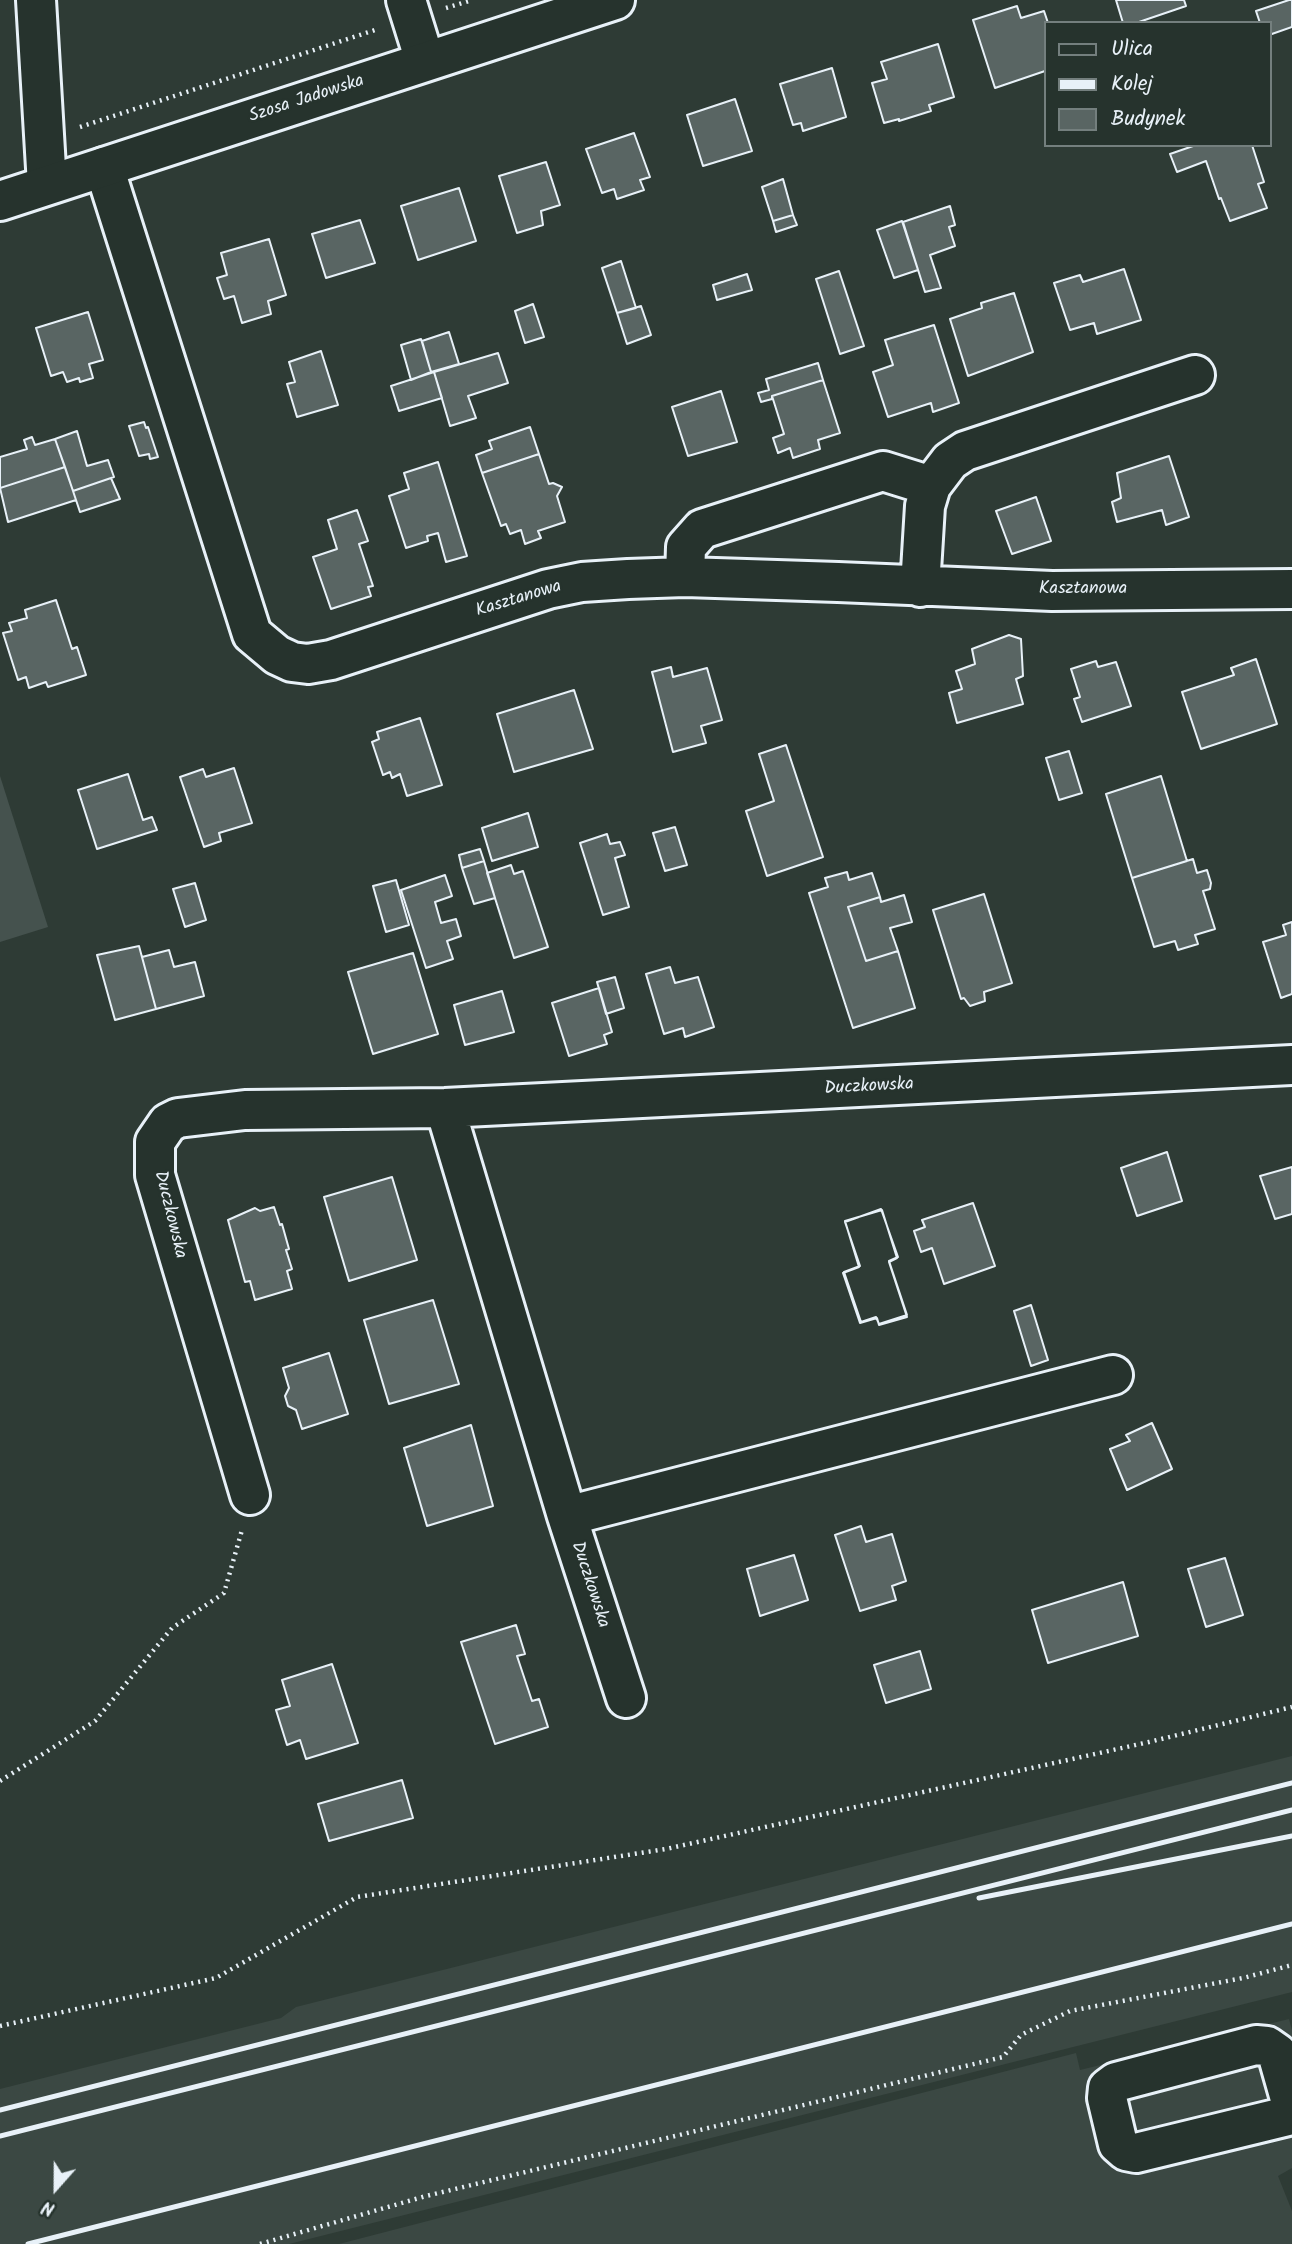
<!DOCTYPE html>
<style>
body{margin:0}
#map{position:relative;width:1292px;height:2244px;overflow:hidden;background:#2e3b35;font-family:Kalam,sans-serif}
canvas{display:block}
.legend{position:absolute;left:1044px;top:21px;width:228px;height:126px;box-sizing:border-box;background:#26332d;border:2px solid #747f7e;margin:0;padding:9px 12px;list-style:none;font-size:21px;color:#e8f1f8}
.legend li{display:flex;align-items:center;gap:14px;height:35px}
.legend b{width:35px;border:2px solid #747f7e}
.north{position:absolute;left:21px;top:2153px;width:70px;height:70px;-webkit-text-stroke:5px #26332d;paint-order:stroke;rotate:201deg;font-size:19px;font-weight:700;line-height:28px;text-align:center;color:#e8f1f8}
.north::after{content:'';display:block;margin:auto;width:24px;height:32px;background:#e8f1f8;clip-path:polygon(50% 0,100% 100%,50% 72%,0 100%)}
</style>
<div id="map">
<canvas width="1292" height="2244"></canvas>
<ul class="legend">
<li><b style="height:9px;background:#26332d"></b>Ulica</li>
<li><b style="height:9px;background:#e8f1f8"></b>Kolej</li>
<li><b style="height:19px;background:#596563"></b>Budynek</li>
</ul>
<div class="north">N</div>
</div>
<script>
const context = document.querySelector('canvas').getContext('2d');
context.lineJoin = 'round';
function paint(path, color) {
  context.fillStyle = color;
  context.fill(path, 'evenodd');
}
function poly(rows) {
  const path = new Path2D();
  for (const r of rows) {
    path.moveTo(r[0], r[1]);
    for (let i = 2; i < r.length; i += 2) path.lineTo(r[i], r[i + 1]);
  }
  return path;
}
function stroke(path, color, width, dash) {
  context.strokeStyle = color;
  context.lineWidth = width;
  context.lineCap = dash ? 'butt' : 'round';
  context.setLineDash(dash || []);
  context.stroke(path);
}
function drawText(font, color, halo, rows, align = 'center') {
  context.font = font + ' Kalam,sans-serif';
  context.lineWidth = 5;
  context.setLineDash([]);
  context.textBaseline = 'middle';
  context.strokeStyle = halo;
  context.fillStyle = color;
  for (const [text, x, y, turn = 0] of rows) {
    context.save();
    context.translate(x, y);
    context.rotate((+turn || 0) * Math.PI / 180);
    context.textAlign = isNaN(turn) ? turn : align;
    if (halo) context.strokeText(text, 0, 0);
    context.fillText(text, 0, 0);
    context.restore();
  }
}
const built = poly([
 [1292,1756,1292,1992,289,2244,0,2244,0,2089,281,2018,296,2007],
 [1289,2019,1292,2030,1292,2168,1278,2176,1292,2211,1292,2244,339,2244,1076,2053,1080,2070]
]);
const green = poly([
 [0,776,48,927,0,942]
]);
const building = poly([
 [1116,0,1184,0,1186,6,1136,23,1123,23,1116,0],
 [1289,0,1292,0,1292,27,1269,35,1269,23,1260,23,1256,11,1289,0],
 [1017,6,1021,18,1044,11,1048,23,1045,23,1045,71,995,88,973,20,1017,6],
 [938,44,954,97,929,105,931,111,899,121,899,119,884,123,872,83,887,79,881,62,938,44],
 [832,68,846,117,803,131,801,123,793,125,780,84,832,68],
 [735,99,752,151,703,166,687,115,735,99],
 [634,133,650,177,640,180,644,190,617,199,614,189,602,193,586,149,634,133],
 [1196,145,1252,145,1264,182,1258,184,1267,208,1230,221,1221,198,1219,199,1206,161,1177,172,1170,154,1196,145],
 [546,162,560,205,541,211,543,225,517,233,499,176,546,162],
 [783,179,793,215,773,221,762,187,783,179],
 [459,188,476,241,418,260,401,206,459,188],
 [950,206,955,225,949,227,955,246,930,255,941,288,925,292,903,222,950,206],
 [793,215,797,225,776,232,773,221,793,215],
 [360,220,375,263,326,278,312,234,360,220],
 [902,221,918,270,894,278,877,230,902,221],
 [269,239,286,295,268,301,271,314,242,323,234,296,224,299,217,278,227,275,221,253,269,239],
 [621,261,636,308,617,313,602,268,621,261],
 [1124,269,1141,320,1097,334,1094,323,1070,330,1054,283,1080,275,1083,282,1124,269],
 [839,271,864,346,840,354,816,279,839,271],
 [747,274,752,290,717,300,713,285,747,274],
 [1014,293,1033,352,968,376,950,319,982,308,981,303,1014,293],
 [533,304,544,337,525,343,515,311,533,304],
 [641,306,651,335,627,344,617,313,641,306],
 [88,312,103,360,89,364,93,378,80,382,79,378,67,382,63,372,51,376,36,328,88,312],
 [934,325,959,403,933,412,931,403,888,417,873,372,893,365,885,340,934,325],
 [449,332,459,364,431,372,422,341,449,332],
 [421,339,431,372,411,380,401,345,421,339],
 [321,351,338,405,297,417,287,384,295,382,289,362,321,351],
 [498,353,508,383,468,396,476,418,450,426,434,372,498,353],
 [818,363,823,380,772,396,772,399,761,402,758,393,769,390,766,379,818,363],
 [434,372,442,398,399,411,391,386,434,372],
 [823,380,840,433,818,440,820,449,793,458,790,448,778,453,773,438,784,434,772,396,823,380],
 [721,391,737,442,688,456,672,407,721,391],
 [144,422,146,428,148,427,158,457,150,459,149,454,139,456,129,426,144,422],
 [530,427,539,454,482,473,476,455,492,449,489,441,530,427],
 [77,431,87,466,108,460,114,477,73,491,55,439,77,431],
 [32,437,35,445,55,439,65,467,0,488,0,457,27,449,24,440,32,437],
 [539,454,549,484,553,483,562,487,557,496,565,522,538,531,541,538,525,544,521,530,510,534,506,524,501,526,482,473,539,454],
 [1169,456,1189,517,1166,525,1162,510,1117,522,1112,502,1121,498,1117,473,1169,456],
 [438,462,467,556,446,562,438,533,427,536,428,541,406,548,389,496,409,489,404,473,438,462],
 [65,467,76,500,8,522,0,488,65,467],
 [111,478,120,499,80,512,73,491,111,478],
 [1036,497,1051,541,1012,554,996,511,1036,497],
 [357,510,368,541,359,544,373,586,368,587,371,596,331,609,313,557,337,549,328,520,357,510],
 [56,600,72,649,77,647,86,675,48,687,46,682,29,688,26,677,18,680,3,633,12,631,9,623,27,618,25,610,56,600],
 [1009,635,1021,639,1023,676,1016,679,1023,704,957,723,949,693,962,689,956,671,975,664,972,649,1009,635],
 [1256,659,1277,724,1201,749,1182,692,1234,675,1231,668,1256,659],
 [1096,661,1098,667,1116,662,1131,706,1082,722,1074,699,1080,697,1071,669,1096,661],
 [671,667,673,677,707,668,722,720,701,726,706,743,673,752,652,672,671,667],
 [574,690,593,749,514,772,497,714,574,690],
 [420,718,442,785,407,796,400,774,392,778,390,772,383,775,372,742,379,739,377,732,420,718],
 [786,745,823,857,767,876,746,811,774,801,759,754,786,745],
 [1069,751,1082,793,1059,800,1046,758,1069,751],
 [234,768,252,823,219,833,221,841,204,847,180,777,203,769,206,777,234,768],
 [128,774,143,820,152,817,157,830,97,849,78,790,128,774],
 [1161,776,1187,861,1132,878,1106,794,1161,776],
 [528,813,538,847,492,861,482,828,528,813],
 [675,827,687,865,665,871,653,833,675,827],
 [607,834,610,844,620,842,625,855,615,858,629,907,603,915,580,843,607,834],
 [480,849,484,861,462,868,459,855,480,849],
 [1193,859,1197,873,1207,870,1211,883,1210,889,1203,891,1215,929,1195,935,1198,944,1178,950,1175,941,1154,947,1132,878,1193,859],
 [484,861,495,898,474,904,462,868,484,861],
 [511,865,514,874,523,871,548,947,514,958,487,873,511,865],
 [847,872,849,880,872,873,880,897,848,907,866,961,898,951,915,1008,853,1028,809,893,828,887,825,878,847,872],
 [445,875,452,896,435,902,441,923,456,919,461,936,447,941,453,959,426,968,401,890,445,875],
 [396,880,409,925,386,932,373,886,396,880],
 [195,883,206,920,185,927,173,889,195,883],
 [984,894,1012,983,984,992,985,1001,970,1006,964,998,961,999,933,910,984,894],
 [904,895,912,922,890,928,898,951,866,961,848,907,880,897,881,902,904,895],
 [1292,922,1292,994,1281,998,1263,942,1286,935,1283,925,1292,922],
 [139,946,156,1009,115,1020,97,955,139,946],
 [169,950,174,967,195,962,204,996,156,1009,142,957,169,950],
 [413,953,438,1034,373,1054,348,972,413,953],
 [670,967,675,983,698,977,714,1027,685,1037,683,1028,664,1034,646,974,670,967],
 [615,977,624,1008,606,1014,597,982,615,977],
 [599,988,612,1032,604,1035,607,1044,569,1056,552,1003,599,988],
 [502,991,514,1032,465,1045,454,1005,502,991],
 [1167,1152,1182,1201,1137,1216,1121,1168,1167,1152],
 [1292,1167,1292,1214,1275,1219,1260,1176,1292,1167],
 [392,1177,417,1260,349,1281,324,1197,392,1177],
 [973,1203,995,1266,944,1284,932,1248,921,1252,914,1231,925,1227,922,1220,973,1203],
 [274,1207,280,1225,282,1224,289,1249,286,1250,292,1269,287,1271,292,1289,255,1300,250,1281,245,1282,228,1220,255,1208,260,1211,274,1207],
 [881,1209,898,1257,889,1261,907,1315,879,1324,876,1317,861,1322,844,1272,860,1266,845,1222,881,1209],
 [882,1210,897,1258,889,1262,907,1317,879,1325,877,1318,860,1323,843,1273,859,1267,845,1221,882,1210],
 [433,1300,459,1384,389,1404,364,1320,433,1300],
 [1031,1305,1048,1360,1031,1366,1014,1311,1031,1305],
 [329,1353,348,1414,302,1429,296,1410,288,1406,285,1396,289,1388,283,1368,329,1353],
 [1152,1423,1172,1469,1127,1490,1110,1449,1130,1441,1126,1435,1152,1423],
 [471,1425,493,1506,427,1526,404,1448,471,1425],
 [861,1526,866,1542,892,1534,906,1581,892,1586,896,1600,860,1611,835,1535,861,1526],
 [794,1555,808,1600,760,1616,747,1569,794,1555],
 [1225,1558,1243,1615,1206,1627,1188,1569,1225,1558],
 [1123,1582,1138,1636,1048,1663,1032,1610,1123,1582],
 [516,1625,525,1654,517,1656,532,1701,539,1699,548,1727,495,1744,461,1642,516,1625],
 [920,1651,931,1689,886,1703,874,1665,920,1651],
 [332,1664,358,1743,306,1759,300,1740,287,1745,276,1710,290,1706,282,1680,332,1664],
 [402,1780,413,1818,329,1841,318,1804,402,1780]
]);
const path = poly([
 [446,8,472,0],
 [80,127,375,30],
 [0,1781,95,1721,172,1628,224,1593,242,1530],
 [0,2026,216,1978,357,1897,666,1849,1149,1742,1292,1707],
 [260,2244,426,2196,1003,2057,1021,2035,1070,2011,1243,1978,1292,1965]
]);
const minor = poly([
 [36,0,47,185],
 [406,0,425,61],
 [104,167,252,634,277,655,292,662,308,664,331,660,548,589,582,582,628,579,685,577,838,582,1052,591,1292,589],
 [685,577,686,547,702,529,883,471,931,486],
 [920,587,925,506,931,486,950,461,965,451,1195,375],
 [445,1108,567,1516,626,1698],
 [250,1495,155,1175,155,1142,168,1123,178,1118,245,1110,445,1108,1292,1065],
 [567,1516,1113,1375],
 [1292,2106,1277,2053,1267,2046,1256,2045,1116,2082,1108,2088,1107,2098,1118,2144,1126,2151,1136,2153,1292,2115]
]);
const major = poly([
 [0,201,615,0]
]);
const rail = poly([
 [979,1898,1292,1836],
 [0,2110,1292,1783],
 [0,2136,1292,1810],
 [28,2244,1292,1924]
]);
const streetNames = [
 ["Szosa Jadowska",307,100,-18],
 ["Kasztanowa",1083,590],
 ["Kasztanowa",519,600,-17],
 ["Duczkowska",869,1088,-3],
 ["Duczkowska",169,1215,76],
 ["Duczkowska",589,1585,72]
];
paint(built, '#3b4843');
paint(green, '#45524e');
paint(building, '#596563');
stroke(building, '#e8f1f8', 2);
stroke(minor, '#e8f1f8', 44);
stroke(major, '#e8f1f8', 44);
stroke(path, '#e8f1f8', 4.5, [2, 5]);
stroke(minor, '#26332d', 38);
stroke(major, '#26332d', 38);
stroke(rail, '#e8f1f8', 5);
drawText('18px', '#e8f1f8', '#26332d', streetNames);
</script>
